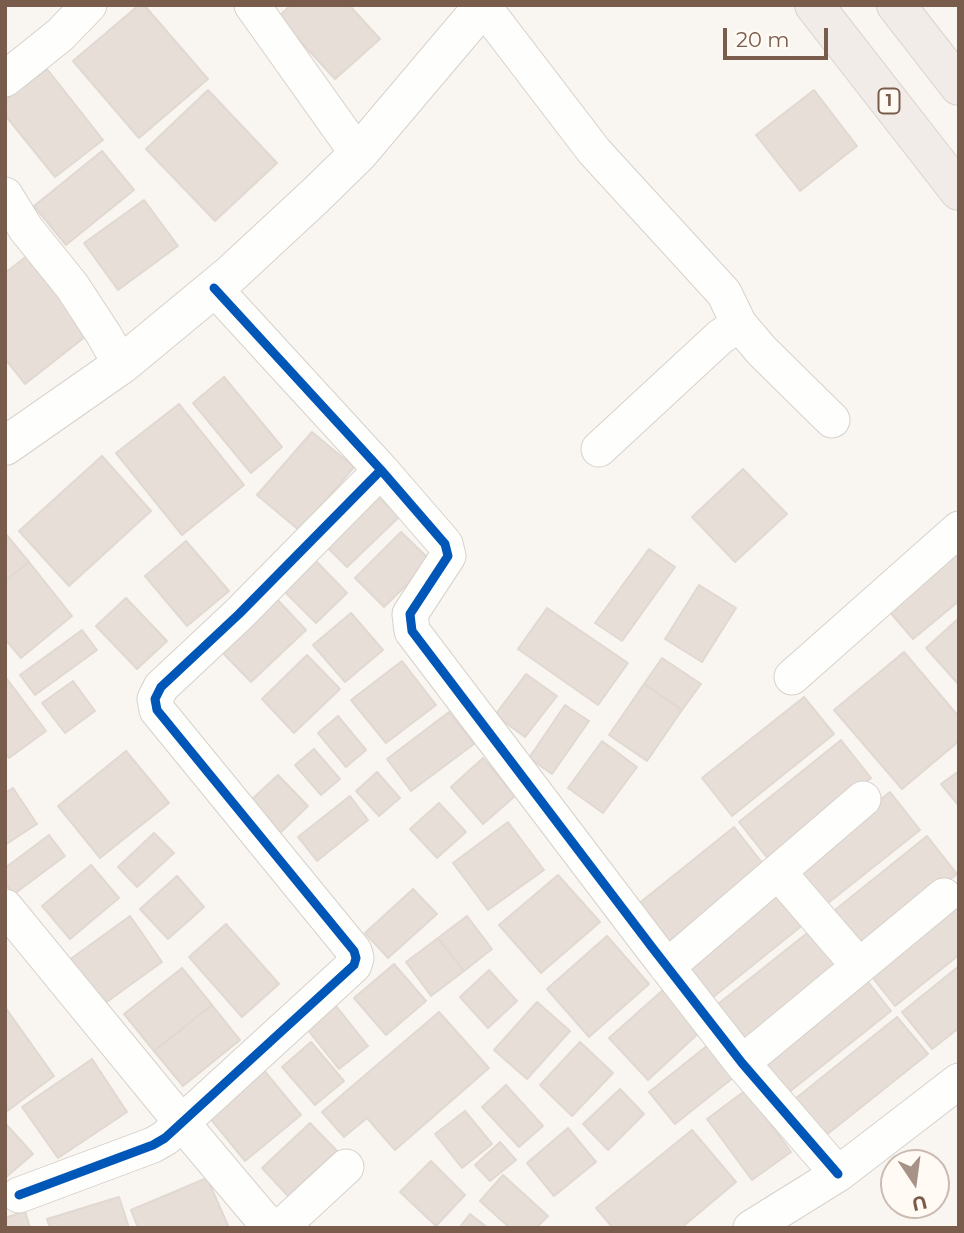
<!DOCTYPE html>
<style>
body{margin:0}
#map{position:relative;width:964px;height:1233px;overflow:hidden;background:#f9f5f0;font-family:Montserrat,sans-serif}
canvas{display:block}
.frame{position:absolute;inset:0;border:7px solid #7a5c4d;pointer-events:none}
.north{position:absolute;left:880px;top:1149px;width:70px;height:70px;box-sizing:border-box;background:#fffaf3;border:2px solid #cabbb1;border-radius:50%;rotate:167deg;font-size:19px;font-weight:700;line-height:28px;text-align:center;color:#7a5c4d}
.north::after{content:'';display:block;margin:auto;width:24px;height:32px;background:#a69286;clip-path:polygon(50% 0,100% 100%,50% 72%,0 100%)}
.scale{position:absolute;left:723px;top:28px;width:105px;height:32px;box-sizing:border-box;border:4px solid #7a5c4d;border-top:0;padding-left:9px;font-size:21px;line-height:24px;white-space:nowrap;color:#7a5c4d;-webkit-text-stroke:5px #fffaf3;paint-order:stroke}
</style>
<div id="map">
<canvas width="964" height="1233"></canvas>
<div class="frame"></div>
<div class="north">U</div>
<div class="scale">20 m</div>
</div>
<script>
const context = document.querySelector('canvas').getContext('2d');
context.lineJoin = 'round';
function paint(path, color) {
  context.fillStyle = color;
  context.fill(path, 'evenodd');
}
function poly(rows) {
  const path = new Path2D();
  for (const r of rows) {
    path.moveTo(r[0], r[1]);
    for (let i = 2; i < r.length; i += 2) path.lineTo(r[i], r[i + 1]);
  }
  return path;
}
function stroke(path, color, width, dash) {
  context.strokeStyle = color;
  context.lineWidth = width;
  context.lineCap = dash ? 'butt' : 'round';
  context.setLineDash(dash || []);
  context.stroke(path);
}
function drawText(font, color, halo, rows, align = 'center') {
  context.font = font + ' Montserrat,sans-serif';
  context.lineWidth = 6;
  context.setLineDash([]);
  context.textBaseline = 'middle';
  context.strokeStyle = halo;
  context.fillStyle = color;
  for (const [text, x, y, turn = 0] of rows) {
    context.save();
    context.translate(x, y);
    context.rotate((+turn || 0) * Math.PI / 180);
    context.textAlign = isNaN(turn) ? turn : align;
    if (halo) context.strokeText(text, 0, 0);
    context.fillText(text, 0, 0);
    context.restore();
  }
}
const building = poly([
 [139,5,144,5,208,79,139,138,73,61,139,5],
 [291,5,349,5,380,39,335,79,278,17,291,5],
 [47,69,103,140,55,177,5,115,5,100,47,69],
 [208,90,277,163,215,221,146,149,208,90],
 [814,90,857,146,800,191,756,135,814,90],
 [102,151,134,190,66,245,34,206,102,151],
 [144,200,178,246,118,290,84,243,144,200],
 [28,255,90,333,25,384,5,359,5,273,28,255],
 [224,377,282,447,251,473,193,403,224,377],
 [179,404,244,485,182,535,116,453,179,404],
 [312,432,354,467,300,531,257,495,312,432],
 [102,456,151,511,69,586,19,531,102,456],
 [743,469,787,514,735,562,692,517,743,469],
 [374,493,399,517,347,567,323,543,374,493],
 [401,532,431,561,384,607,355,578,401,532],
 [5,533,29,562,5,581,5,533],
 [959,538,959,601,913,639,882,603,959,538],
 [186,541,229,591,187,626,145,576,186,541],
 [649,549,675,567,622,641,595,623,649,549],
 [315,560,347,593,316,623,284,591,315,560],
 [29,562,72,616,21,658,5,639,5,581,29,562],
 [699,585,736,608,702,662,665,639,699,585],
 [275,597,306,630,251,682,219,649,275,597],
 [126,598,167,641,137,669,96,626,126,598],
 [547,608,628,663,598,705,518,649,547,608],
 [351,613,383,650,345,682,313,645,351,613],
 [959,618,959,685,926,648,959,618],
 [82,630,97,650,35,695,20,675,82,630],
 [904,652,959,717,959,741,902,789,834,710,904,652],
 [307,655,340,689,294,733,262,699,307,655],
 [662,658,701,684,682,710,644,684,662,658],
 [402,661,436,705,386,743,351,700,402,661],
 [526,674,557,696,525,737,495,715,526,674],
 [7,679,46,731,9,758,5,753,5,680,7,679],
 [73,681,95,711,65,733,42,703,73,681],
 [644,684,682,710,647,761,609,735,644,684],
 [804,697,834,734,732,816,702,778,804,697],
 [565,705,589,721,552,774,529,758,565,705],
 [449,712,474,744,411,791,387,759,449,712],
 [338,716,366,750,346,767,318,733,338,716],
 [841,740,871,778,769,860,739,822,841,740],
 [602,741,637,767,603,813,568,788,602,741],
 [314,749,340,779,321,795,295,765,314,749],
 [126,751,169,803,100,858,58,806,126,751],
 [483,758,515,796,483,824,451,787,483,758],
 [959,771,959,806,941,784,959,771],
 [377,772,400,798,379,816,356,791,377,772],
 [278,775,308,806,280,833,250,801,278,775],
 [13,788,37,824,5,845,5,793,13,788],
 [890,792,920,830,818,911,787,874,890,792],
 [350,796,368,820,317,861,298,837,350,796],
 [439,803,466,832,437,858,410,829,439,803],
 [508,822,544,870,488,910,453,863,508,822],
 [734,827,764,865,662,947,632,909,734,827],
 [154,833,174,853,137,887,118,867,154,833],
 [49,835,65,856,14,894,5,883,5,868,49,835],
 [927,836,957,874,855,956,825,918,927,836],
 [91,865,119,898,70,939,42,906,91,865],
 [558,875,600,922,541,973,499,925,558,875],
 [177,876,204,907,168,939,140,909,177,876],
 [779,882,809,920,707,1002,676,964,779,882],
 [413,889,437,914,388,958,365,933,413,889],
 [959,893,959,955,895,1006,865,968,959,893],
 [130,916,162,962,97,1009,65,963,130,916],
 [467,916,492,949,464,971,438,938,467,916],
 [226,924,279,984,242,1017,189,957,226,924],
 [816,926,846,963,744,1045,713,1008,816,926],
 [607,936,649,984,589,1037,547,989,607,936],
 [438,938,464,971,431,996,406,962,438,938],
 [394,964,426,1001,386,1035,354,998,394,964],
 [959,966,959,1028,932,1049,902,1012,959,966],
 [182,968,212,1005,154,1051,124,1014,182,968],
 [489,970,517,1001,488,1028,460,997,489,970],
 [861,973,891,1011,788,1093,758,1055,861,973],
 [663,990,701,1031,648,1080,609,1038,663,990],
 [332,1001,368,1046,339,1069,303,1024,332,1001],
 [537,1002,570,1031,527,1079,494,1050,537,1002],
 [212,1005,240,1040,183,1086,154,1051,212,1005],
 [5,1007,54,1076,6,1112,5,1111,5,1007],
 [439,1012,489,1068,395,1150,367,1118,344,1137,322,1112,439,1012],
 [897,1017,928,1054,825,1136,795,1099,897,1017],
 [311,1042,344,1081,315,1105,282,1067,311,1042],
 [580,1042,613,1073,572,1116,540,1085,580,1042],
 [708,1045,734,1077,675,1124,649,1092,708,1045],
 [92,1059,127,1112,58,1158,22,1107,92,1059],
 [257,1062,301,1115,245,1161,201,1107,257,1062],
 [506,1085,543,1126,519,1147,482,1107,506,1085],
 [620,1089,644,1114,608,1150,583,1124,620,1089],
 [746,1090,791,1152,752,1180,707,1119,746,1090],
 [465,1111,492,1144,462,1168,435,1134,465,1111],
 [5,1123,33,1154,5,1178,5,1123],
 [310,1123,337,1151,288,1196,262,1168,310,1123],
 [568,1128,596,1162,554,1196,527,1163,568,1128],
 [692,1130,736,1182,681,1228,613,1228,596,1208,692,1130],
 [500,1142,516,1160,490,1181,475,1165,500,1142],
 [431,1161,465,1195,436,1226,400,1192,431,1161],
 [503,1175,548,1216,536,1228,510,1228,480,1201,503,1175],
 [207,1178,229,1228,138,1228,131,1210,207,1178],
 [119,1197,129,1228,50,1228,47,1219,119,1197],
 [25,1211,30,1228,5,1228,5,1218,25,1211],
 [470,1214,488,1228,459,1228,470,1214]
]);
const minor = poly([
 [252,5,358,154],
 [483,6,594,151,724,293,739,324,720,337,599,449],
 [5,79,60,35,89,5],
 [5,195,26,229,72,286,104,335,121,365],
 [214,288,381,470,445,544,448,556,410,614,412,631,651,946,742,1063,838,1174],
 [739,324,762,351,832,420],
 [792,677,959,529],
 [778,872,859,966],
 [5,907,182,1123,262,1218,269,1224,275,1226,282,1226,346,1167],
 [667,967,863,799],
 [742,1063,944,896],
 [19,1195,153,1145,165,1138,354,965,356,958,354,951,157,710,155,699,161,687,239,614,381,470],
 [751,1228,838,1174,959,1081]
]);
const tertiary = poly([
 [5,446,121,365,231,274,315,196,358,154,484,5]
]);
const trunk = poly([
 [814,5,959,191],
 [896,5,959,86]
]);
const cycleway = poly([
 [214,288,381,470,445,544,448,556,410,614,412,631,651,946,742,1063,838,1174],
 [19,1195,153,1145,165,1138,354,965,356,958,354,951,157,710,155,699,161,687,239,614,381,470]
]);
const shields = [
 [889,101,21]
];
const shieldNames = [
 ["1",889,101]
];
paint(building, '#e6ded7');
stroke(building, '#e2d8d2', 2);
stroke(minor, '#d7d1cb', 37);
stroke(tertiary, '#d7d1cb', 40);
stroke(trunk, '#dad1cc', 40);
stroke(minor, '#fefefd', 35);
stroke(tertiary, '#fefefd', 38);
stroke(trunk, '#f2ece8', 38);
stroke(cycleway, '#0057b8', 9);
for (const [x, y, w] of shields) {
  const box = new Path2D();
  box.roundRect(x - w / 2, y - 12.5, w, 25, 5);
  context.fillStyle = '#fffaf3';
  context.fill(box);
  stroke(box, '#7a5c4d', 2);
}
drawText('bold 16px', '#7a5c4d', null, shieldNames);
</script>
